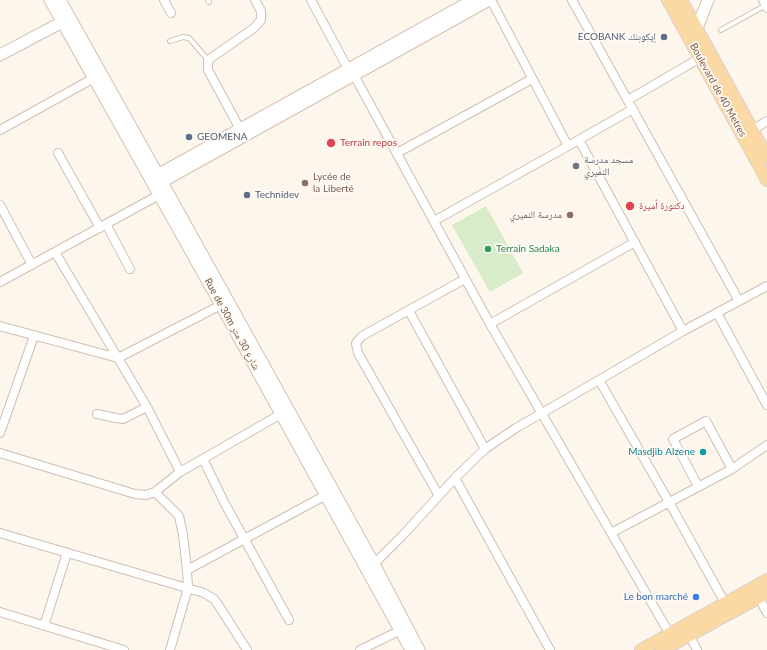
<!DOCTYPE html>
<meta charset="utf-8">
<style>
body{margin:0}
canvas{display:block;background:#fdf6ec}
</style>
<canvas width="767" height="650"></canvas>
<script>
const context = document.querySelector('canvas').getContext('2d');
context.lineJoin = 'round';
function paint(path, color) {
  context.fillStyle = color;
  context.fill(path, 'evenodd');
}
function poly(rows) {
  const path = new Path2D();
  for (const r of rows) {
    path.moveTo(r[0], r[1]);
    for (let i = 2; i < r.length; i += 2) path.lineTo(r[i], r[i + 1]);
  }
  return path;
}
function stroke(path, color, width, dash) {
  context.strokeStyle = color;
  context.lineWidth = width;
  context.lineCap = dash ? 'butt' : 'round';
  context.setLineDash(dash || []);
  context.stroke(path);
}
function drawText(font, color, halo, rows, align = 'center') {
  context.font = font + ' Lato,"Noto Naskh Arabic",sans-serif';
  context.lineWidth = 3.5;
  context.setLineDash([]);
  context.textBaseline = 'middle';
  context.strokeStyle = halo;
  context.fillStyle = color;
  for (const [text, x, y, turn = 0] of rows) {
    context.save();
    context.translate(x, y);
    context.rotate((+turn || 0) * Math.PI / 180);
    context.textAlign = isNaN(turn) ? turn : align;
    if (halo) context.strokeText(text, 0, 0);
    context.fillText(text, 0, 0);
    context.restore();
  }
}
const green = poly([
 [486,206,523,273,490,292,452,225]
]);
const lane = poly([
 [208,0,209,2],
 [721,30,766,5],
 [170,41,183,37,189,38,208,60]
]);
const street = poly([
 [164,0,171,13],
 [311,0,348,69],
 [491,0,568,146],
 [572,0,739,301],
 [763,0,767,8],
 [354,75,490,324,672,638],
 [628,100,700,58],
 [240,129,208,70,208,60,254,28,261,20,261,11,255,0],
 [0,130,94,78],
 [749,132,767,121],
 [579,140,683,331],
 [58,153,100,228],
 [397,153,532,79],
 [0,205,32,265],
 [434,221,568,146,633,109],
 [106,224,130,269],
 [55,252,147,407,180,472],
 [0,282,159,195],
 [409,311,485,449],
 [717,313,767,405],
 [490,324,635,242],
 [0,326,118,358,221,305],
 [599,380,669,502,725,603],
 [97,414,116,418,123,419,147,407],
 [0,433,34,336],
 [0,453,135,494,146,495,155,492,180,472,281,414],
 [203,459,224,502,289,620],
 [455,478,550,650],
 [698,486,673,439,706,421,732,469],
 [155,492,179,516,183,535,187,570,188,588,170,650],
 [439,496,358,353,356,343,362,336,465,279],
 [0,533,204,593,214,599,217,603,247,650],
 [611,533,732,469,767,445],
 [370,567,374,564,403,535,455,478,485,449,516,428,599,380,683,331,767,286],
 [187,570,326,495],
 [757,594,767,613],
 [0,612,124,650],
 [44,626,67,553],
 [687,631,697,650],
 [360,650,401,630]
]);
const secondary = poly([
 [50,0,221,305,411,650],
 [60,0,158,175,374,564,419,650],
 [693,34,697,28,708,0],
 [0,55,68,19],
 [152,178,473,0],
 [156,185,489,0]
]);
const primary = poly([
 [668,0,767,180],
 [681,0,767,157],
 [641,650,767,580],
 [662,650,767,593]
]);
const markers = [
 [664,37,4,"#5c6f8a"],
 [189,137,4,"#5c6f8a"],
 [331,143,5,"#e0444e"],
 [576,166,4,"#6b7280"],
 [305,183,4,"#8d6e63"],
 [247,195,4,"#5c6f8a"],
 [630,206,5,"#e0444e"],
 [570,215,4,"#8d6e63"],
 [488,249,4,"#2e9e5b"],
 [703,452,4,"#0f9aa8"],
 [696,597,4,"#3f7fe0"]
];
const serviceNames = [
 ["ECOBANK إيكوبنك",656,37,"right"],
 ["GEOMENA",197,137],
 ["Technidev",255,195]
];
const streetNames = [
 ["Boulevard de 40 Metres",718,90,61],
 ["Rue de 30m شارع 30 متر",232,324,61]
];
const healthNames = [
 ["Terrain repos",340,143],
 ["دكتورة أميرة",639,206]
];
const worshipNames = [
 ["مسجد مدرسة",584,160],
 ["النميري",584,172]
];
const educationNames = [
 ["Lycée de",313,177],
 ["la Liberté",313,189],
 ["مدرسة النميري",562,215,"right"]
];
const leisureNames = [
 ["Terrain Sadaka",496,249]
];
const cultureNames = [
 ["Masdjib Alzene",695,452]
];
const shopNames = [
 ["Le bon marché",688,597]
];
paint(green, '#d8ecc9');
stroke(lane, '#d1beb0', 6);
stroke(street, '#d1beb0', 10);
stroke(secondary, '#d6c0b0', 13);
stroke(primary, '#dad1cd', 14);
stroke(lane, '#fff', 4);
stroke(street, '#fff', 8);
stroke(secondary, '#fff', 11);
stroke(primary, '#fbd9a5', 12);
for (const [x, y, r, color] of markers) {
  const dot = new Path2D();
  dot.arc(x, y, r, 0, 2 * Math.PI);
  context.fillStyle = color;
  context.fill(dot);
  stroke(dot, '#fffaf3', 1.5);
}
drawText('10px', '#4e5e75', '#fffaf3', serviceNames, 'left');
drawText('10px', '#7a5c4d', '#fffaf3', streetNames);
drawText('10px', '#be3a42', '#fffaf3', healthNames, 'left');
drawText('10px', '#5b616d', '#fffaf3', worshipNames, 'left');
drawText('10px', '#785e54', '#fffaf3', educationNames, 'left');
drawText('10px', '#27864d', '#fffaf3', leisureNames, 'left');
drawText('10px', '#0d838f', '#fffaf3', cultureNames, 'right');
drawText('10px', '#366cbe', '#fffaf3', shopNames, 'right');
</script>
